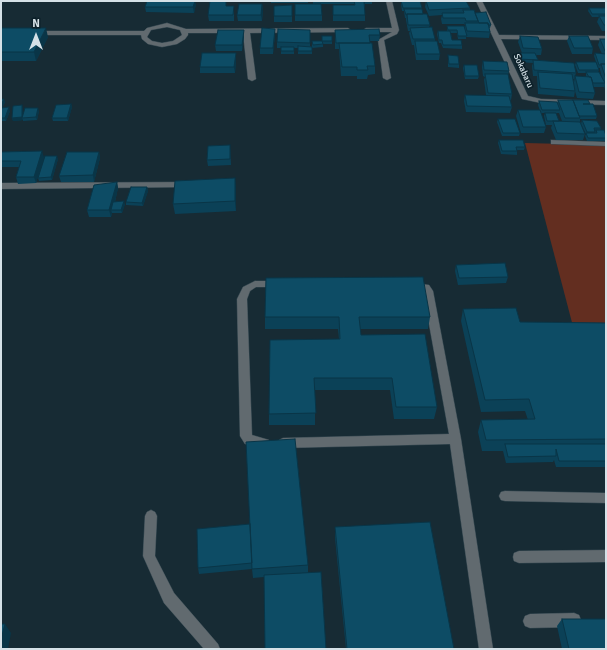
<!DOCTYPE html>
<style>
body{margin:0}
#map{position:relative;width:607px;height:650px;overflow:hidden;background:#172b34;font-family:Signika,sans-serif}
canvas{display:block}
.frame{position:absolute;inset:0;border:2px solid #d5e1e7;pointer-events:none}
.north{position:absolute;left:16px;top:16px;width:40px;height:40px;-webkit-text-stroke:3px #0d212a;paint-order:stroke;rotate:0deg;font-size:11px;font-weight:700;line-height:16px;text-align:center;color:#d5e1e7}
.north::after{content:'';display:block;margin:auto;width:14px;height:18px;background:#d5e1e7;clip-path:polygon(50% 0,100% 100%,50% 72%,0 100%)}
</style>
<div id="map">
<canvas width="607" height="650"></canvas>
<div class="frame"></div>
<div class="north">N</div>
</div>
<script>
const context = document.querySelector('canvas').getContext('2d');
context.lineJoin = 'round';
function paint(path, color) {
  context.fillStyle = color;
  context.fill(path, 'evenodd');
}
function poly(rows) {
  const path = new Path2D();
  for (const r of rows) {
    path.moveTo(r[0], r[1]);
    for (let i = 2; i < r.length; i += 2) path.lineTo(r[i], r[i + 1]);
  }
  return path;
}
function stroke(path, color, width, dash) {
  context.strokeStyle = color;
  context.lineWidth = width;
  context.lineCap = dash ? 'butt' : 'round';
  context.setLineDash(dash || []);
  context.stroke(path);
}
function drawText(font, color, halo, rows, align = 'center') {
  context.font = font + ' Signika,sans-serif';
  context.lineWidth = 3.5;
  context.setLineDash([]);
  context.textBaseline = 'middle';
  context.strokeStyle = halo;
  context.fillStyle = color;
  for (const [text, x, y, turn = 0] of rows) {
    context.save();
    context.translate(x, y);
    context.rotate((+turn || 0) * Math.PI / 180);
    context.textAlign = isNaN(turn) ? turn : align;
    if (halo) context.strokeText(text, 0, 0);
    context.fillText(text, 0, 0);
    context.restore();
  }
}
const green = poly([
 [525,143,606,145,606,335,575,334]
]);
const minor = poly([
 [386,1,392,1,399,30,397,34,384,40,391,78,387,80,383,78,378,40,392,32,366,32,363,30,366,28,392,28,386,1],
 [476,1,482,1,499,35,606,36,606,40,501,39,528,96,541,99,606,101,606,105,541,103,522,99,476,1],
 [167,23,186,29,348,28,351,30,348,32,250,33,256,79,252,81,248,79,243,33,188,33,188,35,185,39,177,44,162,47,148,44,142,39,141,35,33,35,30,33,33,31,144,31,147,28,167,23],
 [167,27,180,30,182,35,173,41,162,43,152,41,147,37,151,30,167,27],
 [551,140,606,142,606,146,554,144,551,144,551,140],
 [187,182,191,185,190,187,1,189,1,183,187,182],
 [255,281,278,281,283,284,278,287,256,287,250,291,247,299,252,435,269,440,271,443,269,446,265,448,245,444,240,436,237,299,243,287,255,281],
 [412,283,429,285,433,291,461,439,493,649,479,649,450,444,283,448,279,446,277,443,279,440,283,438,449,434,423,291,409,288,407,286,412,283],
 [505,491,606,493,606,503,505,501,501,500,499,496,501,492,505,491],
 [151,510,155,512,157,516,155,556,174,593,218,644,220,649,204,649,164,603,143,556,145,516,147,512,151,510],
 [606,550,606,562,519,563,514,561,513,557,514,553,519,551,606,550],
 [574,613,579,615,581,620,579,625,574,627,530,628,525,626,523,621,525,616,530,614,574,613]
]);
const wall = poly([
 [271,1,308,1,308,3,271,3],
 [313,1,372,1,372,4,365,4,365,21,333,21,333,5,354,5,354,4,313,4],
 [401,1,420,1,423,14,430,25,429,27,435,39,435,41,440,54,439,60,416,60,414,45,412,45,409,33,410,31,408,31,406,20,406,18,405,18,404,11,402,11,401,4],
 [426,1,470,8,470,10,475,13,491,25,490,28,489,28,490,32,489,38,466,37,466,39,458,39,457,33,451,33,452,40,462,45,462,49,443,48,441,43,439,43,437,34,438,31,447,31,447,26,464,29,465,25,464,24,442,24,441,19,442,15,429,16,425,7],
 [196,4,194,13,146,12,145,7],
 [262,4,263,10,262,21,238,21,237,15],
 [295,4,322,15,322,21,295,21],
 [292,5,292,22,274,22,274,6],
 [227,6,234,12,234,21,209,21,208,15],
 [589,8,606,8,606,31,602,31,597,22,599,17,592,17,588,11],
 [1,28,48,37,36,61,1,61],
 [310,30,310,46,312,47,312,54,298,54,298,48,294,48,294,54,281,54,281,48,277,48,277,42],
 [335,30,380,35,379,41,370,41,375,66,375,74,368,75,367,79,357,79,357,76,341,76,339,49,335,49],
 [275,34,273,54,260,54,260,48],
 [244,36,242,51,216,51,215,45],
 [520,36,542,49,541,55,536,55,537,60,576,73,574,79,573,79,574,82,575,76,586,77,586,73,578,73,575,65,576,62,599,70,598,72,602,78,600,70,600,68,598,68,594,56,595,53,602,54,598,45,600,39,606,39,606,89,605,89,604,86,604,87,593,87,595,93,593,99,577,98,575,91,574,97,538,94,537,76,533,76,532,66,533,63,519,62,517,56,518,53,522,53,518,42],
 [569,36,593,48,592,54,572,54,567,41],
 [312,41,332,41,332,44,323,44,323,47,312,48],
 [236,53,236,59,235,73,200,73,200,67],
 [448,55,459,64,459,68,448,67],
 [483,61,509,71,508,75,512,94,511,100,510,100,512,107,510,113,466,112,464,101,465,95,486,95,484,80,485,77,483,76,482,67],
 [464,65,479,76,478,79,465,79,463,68],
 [1,99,5,102,2,108,10,111,6,121,1,121],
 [558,100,589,104,597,116,596,119,580,119,580,122,585,134,583,140,556,140,551,128,552,125,546,125,544,116,545,113,541,113,546,127,544,133,521,133,516,116,518,110,540,111,538,105,539,101,557,103],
 [549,113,559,113,562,121,559,121],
 [71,104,72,107,68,121,53,121,52,118],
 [23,108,23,114,39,111,37,120,23,121,23,120,13,121,12,118],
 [498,119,520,133,519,136,502,136,497,122],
 [582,120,601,128,600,130,606,138,606,141,587,141,585,136,586,134,581,124],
 [499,140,525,147,524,150,517,150,517,155,501,154,498,143],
 [230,145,231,165,208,166,207,160],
 [1,152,44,157,36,183,18,184,16,177,19,167,1,167],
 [99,152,100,158,94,182,61,182,59,176],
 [58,159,52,180,39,181,38,178],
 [235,178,236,211,175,214,173,204],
 [117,182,118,188,115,202,125,204,122,213,112,213,111,217,89,217,87,210],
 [147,187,148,191,143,206,126,205,126,202],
 [456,265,508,277,506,283,458,285,455,271],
 [266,278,430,317,428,329,360,329,361,335,437,407,434,419,394,419,390,390,315,390,315,425,269,425,269,414,339,339,338,329,265,329,265,317],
 [463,309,520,322,606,323,606,467,556,467,554,460,553,462,506,463,503,451,482,451,478,432,481,420,528,420,525,411,481,412,461,321],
 [335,527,454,649,346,649,335,538],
 [197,529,308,565,308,573,253,578,252,569,199,574,198,568],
 [562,619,606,649,562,649,557,626]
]);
const shadedWall = poly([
 [195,1,196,4,194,13,193,7],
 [262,4,263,10,262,21,261,15],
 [46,28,48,37,36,61,34,52],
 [275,29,275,34,273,54,273,48],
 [244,30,244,36,242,51,242,45],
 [236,53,236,59,235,73,234,67],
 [4,99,5,102,1,110,1,105],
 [71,104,72,107,68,121,67,118],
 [22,105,23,108,23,118,22,118,23,120,13,121,12,118],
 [9,107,10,111,6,121,5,118],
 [38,108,39,111,37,120,36,117],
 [42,151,44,157,36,183,34,177],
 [99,152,100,158,94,182,93,175],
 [57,156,58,159,52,180,51,177],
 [235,178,236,188,236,211,235,201],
 [117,182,118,188,113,210,111,210,112,213,111,217,109,210],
 [147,187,148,191,143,206,142,203],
 [124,201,125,204,122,213,121,210],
 [5,624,11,633,8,649,1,649,1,639]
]);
const building = poly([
 [147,1,195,1,193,7,145,7,147,1],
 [210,1,226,1,226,6,234,6,233,15,208,15,210,1],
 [354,1,364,1,365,15,333,15,333,5,355,5,354,1],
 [401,1,420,1,422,8,403,8,401,1],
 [426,1,466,1,470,8,429,10,426,1],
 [239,4,262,4,261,15,237,15,239,4],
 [295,4,321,4,322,15,295,15,295,4],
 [292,5,292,16,274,16,274,6,292,5],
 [589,8,606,8,606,14,592,14,589,8],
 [404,9,422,9,423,14,407,14,407,15,406,15,404,9],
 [463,10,474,10,478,21,466,21,465,18,443,18,442,13,464,13,463,10],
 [486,12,491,25,488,25,488,23,479,23,475,13,486,12],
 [407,14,427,14,430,25,408,25,407,14],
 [599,16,606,16,606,25,604,25,599,16],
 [465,23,488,23,490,32,467,31,465,23],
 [447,26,464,26,467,36,458,36,457,30,448,30,447,26],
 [432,27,435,39,413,39,410,28,432,27],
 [1,28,46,28,34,52,1,52,1,28],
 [262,28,275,29,273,48,260,48,262,28],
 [278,29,310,30,310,43,277,42,278,29],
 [379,29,380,35,369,35,370,43,336,43,335,30,379,29],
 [218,30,244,30,242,45,215,45,218,30],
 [438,31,450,31,452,40,461,40,462,45,443,45,442,40,439,40,438,31],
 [322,36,332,36,332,41,322,41,322,36],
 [520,36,538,37,542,49,523,48,520,36],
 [569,36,588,36,593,48,574,48,569,36],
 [600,39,606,39,606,51,605,51,600,39],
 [312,41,322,41,323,44,313,45,312,41],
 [415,41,437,41,440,54,417,54,415,41],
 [339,43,372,43,375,66,367,66,368,70,357,70,357,67,342,67,339,43],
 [298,46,312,47,312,51,298,51,298,46],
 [281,47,294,47,294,51,281,51,281,47],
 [202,53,236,53,234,67,200,67,202,53],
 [518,53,535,53,538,60,519,59,518,53],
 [595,53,606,54,606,64,601,64,601,65,599,65,595,53],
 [448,55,458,56,459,64,449,64,448,55],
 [533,60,574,63,576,73,534,70,533,60],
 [483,61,507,62,509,71,484,70,483,61],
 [576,62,596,62,599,70,579,70,576,62],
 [601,64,606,64,606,79,601,64],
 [464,65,477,65,479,76,465,76,464,65],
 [538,72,572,74,575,91,540,88,538,72],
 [586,72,599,72,605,83,593,83,591,77,589,77,586,72],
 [485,74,508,74,512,94,488,93,485,74],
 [575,76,591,77,595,93,579,92,575,76],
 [465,95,509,96,512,107,467,106,465,95],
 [1,99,4,99,1,105,1,99],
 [558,100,573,100,580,118,565,118,558,100],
 [573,100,588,100,590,104,583,104,593,104,597,116,579,116,573,100],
 [539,101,557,102,560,110,542,110,539,101],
 [71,104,67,118,52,118,56,105,71,104],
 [22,105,22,117,12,118,13,106,22,105],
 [9,107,5,118,1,118,1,108,9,107],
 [25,108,38,108,36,117,22,118,25,108],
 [518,110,540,110,546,127,523,127,518,110],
 [545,113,556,113,559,121,547,121,545,113],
 [498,119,515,119,520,133,503,133,498,119],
 [582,120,597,121,601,128,594,128,595,132,587,132,582,120],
 [553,121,580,122,585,134,557,133,553,121],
 [596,130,604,130,606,136,606,138,588,138,586,133,597,133,596,130],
 [499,140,523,140,525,147,516,147,517,151,502,151,499,140],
 [230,145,230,159,207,160,208,146,230,145],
 [42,151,34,177,16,177,21,161,1,161,1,152,42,151],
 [67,152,99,152,93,175,59,176,67,152],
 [45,156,57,156,51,177,38,178,45,156],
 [235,178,235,201,173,204,175,181,235,178],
 [117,182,109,210,87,210,94,185,117,182],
 [131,187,147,187,142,203,126,202,131,187],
 [124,201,121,210,111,210,113,202,124,201],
 [505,263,508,277,459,278,456,265,505,263],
 [423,277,430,317,359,317,361,335,425,334,437,407,396,407,392,378,314,378,316,413,269,414,270,340,340,339,339,317,265,317,266,278,423,277],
 [516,308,520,322,606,323,606,439,486,440,481,420,535,419,529,399,485,400,463,309,516,308],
 [295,439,308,565,252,569,246,442,295,439],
 [505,444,606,444,606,461,559,461,556,449,556,456,508,457,505,444],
 [430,522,454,649,347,649,335,527,430,522],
 [250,524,252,563,198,568,197,529,250,524],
 [321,572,326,649,265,649,264,575,321,572],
 [562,619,606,619,606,649,569,649,562,619],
 [1,624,5,624,1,639,1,624]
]);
const farStreetnames = [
 ["Sokabaru",523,71,66]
];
paint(green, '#632e20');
stroke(minor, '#354851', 1);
paint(minor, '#616a6f');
paint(wall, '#0b4157');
paint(shadedWall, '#093547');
paint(building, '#0d4c65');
stroke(building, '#093547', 1);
drawText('9px', '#d5e1e7', '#0d212a', farStreetnames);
</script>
